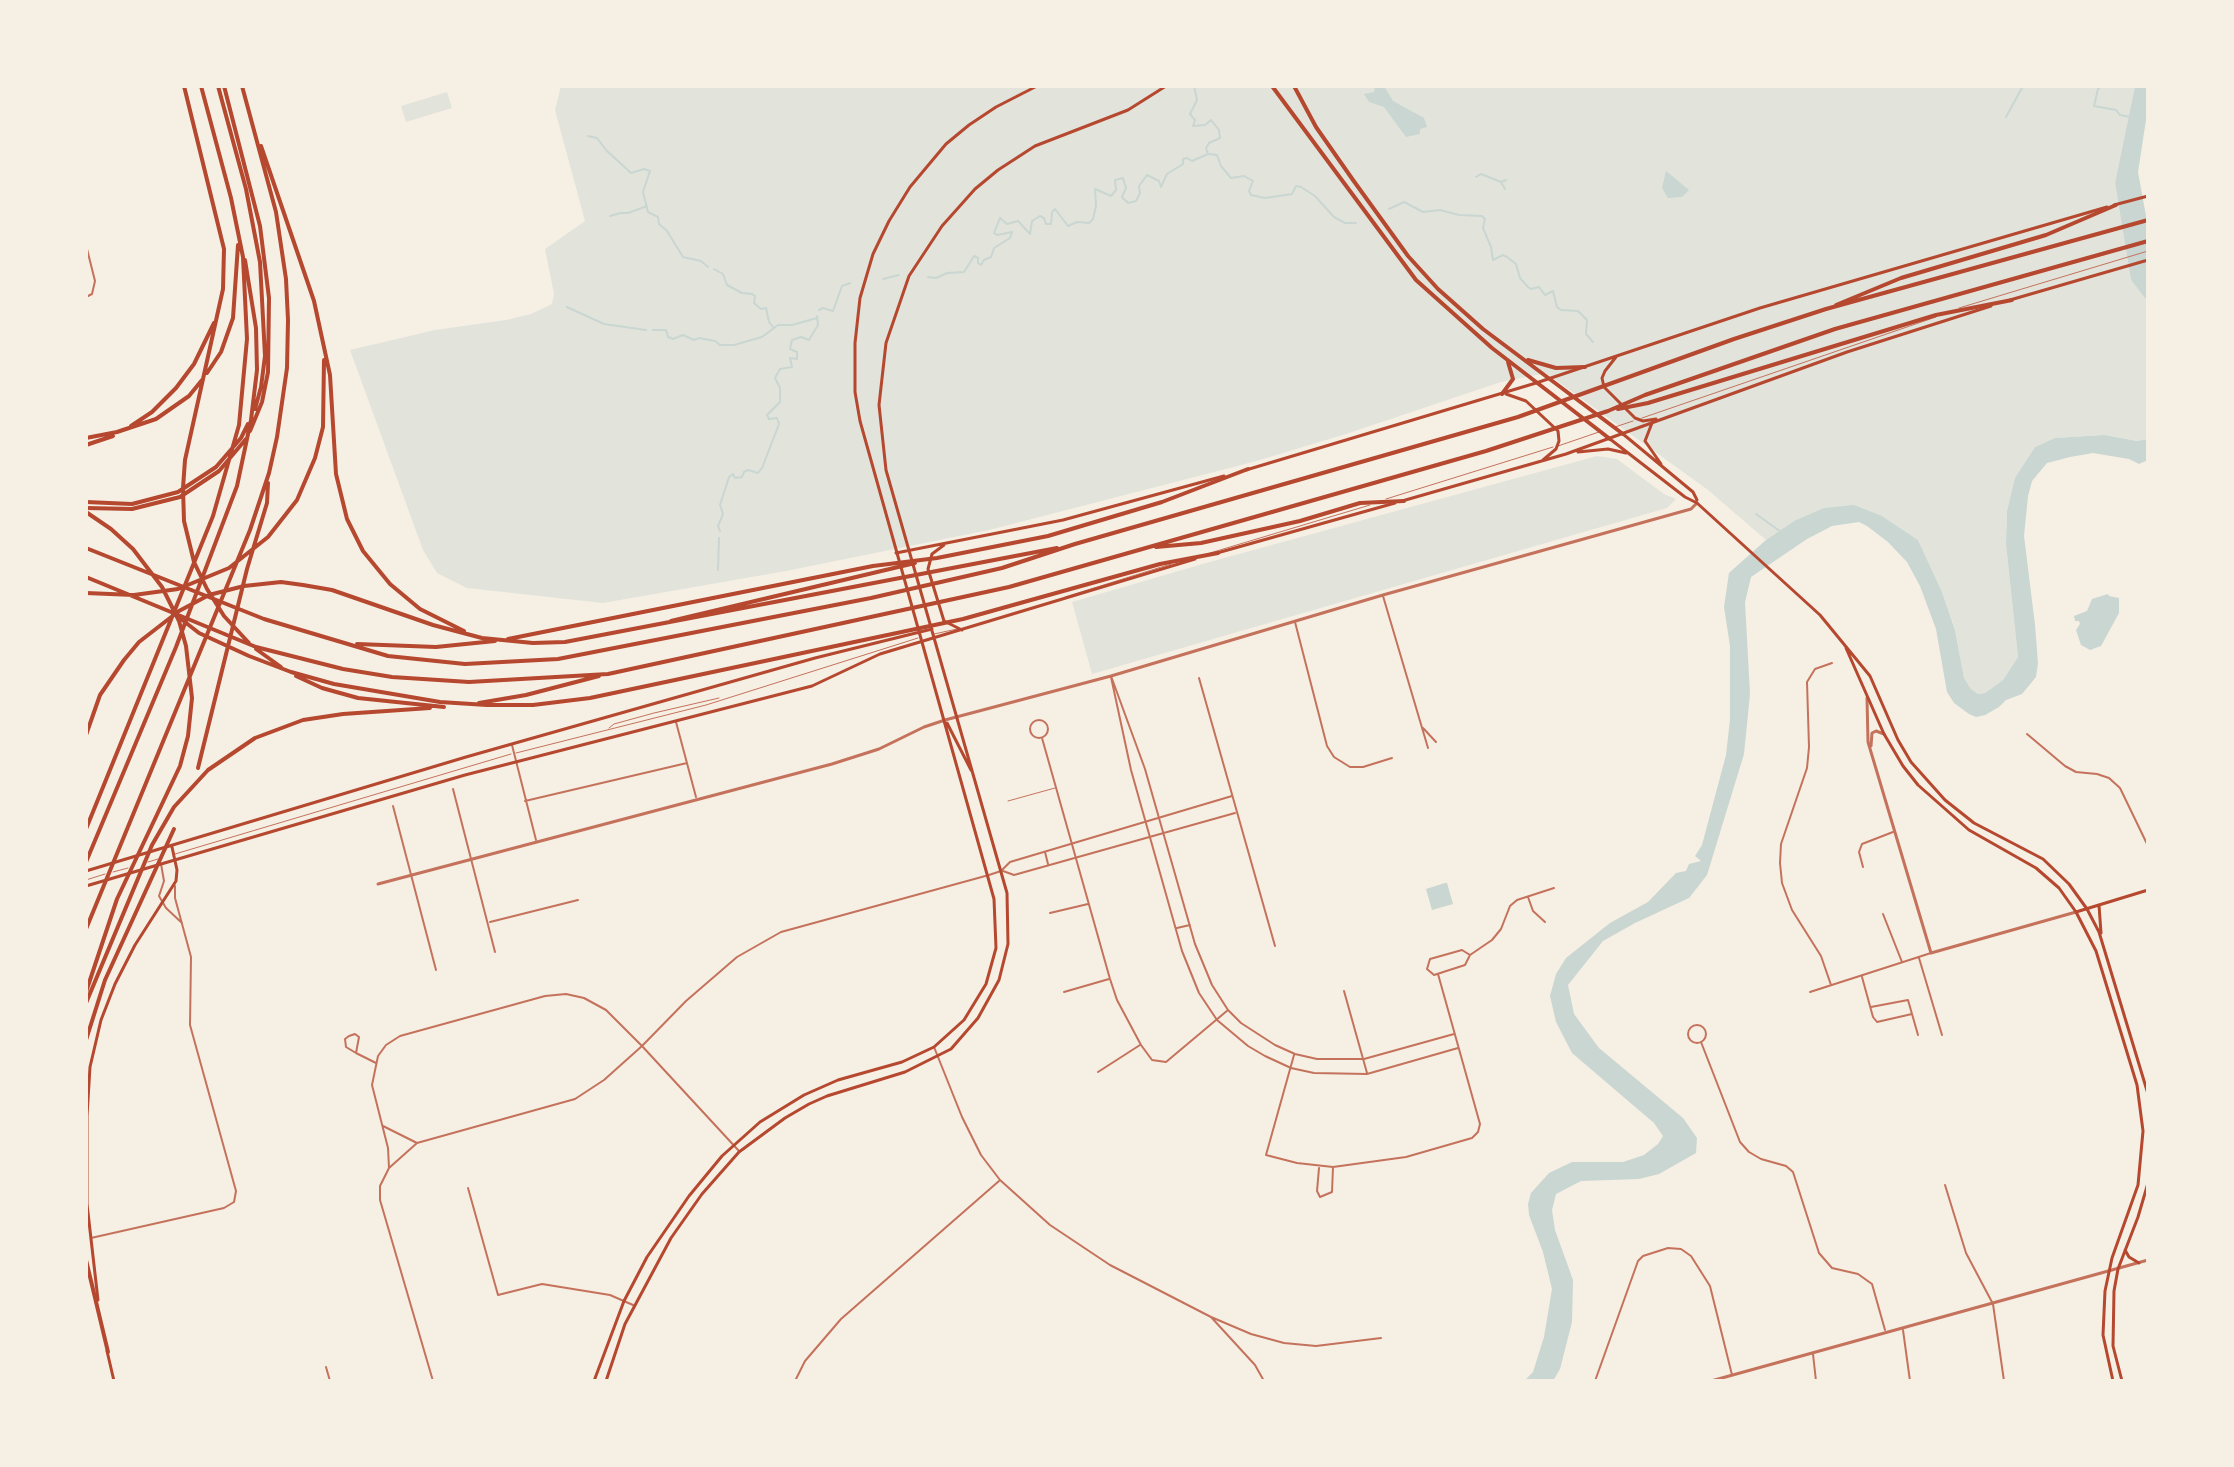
<!DOCTYPE html>
<style>
body{margin:0}
#map{position:relative;width:2234px;height:1467px;overflow:hidden;background:#f6efe4;font-family:Roboto,sans-serif}
canvas{display:block}
.frame{position:absolute;inset:0;border:88px solid #f6efe4;pointer-events:none}
</style>
<div id="map">
<canvas width="2234" height="1467"></canvas>
<div class="frame"></div>
</div>
<script>
const context = document.querySelector('canvas').getContext('2d');
context.lineJoin = 'round';
function paint(path, color) {
  context.fillStyle = color;
  context.fill(path, 'evenodd');
}
function poly(rows) {
  const path = new Path2D();
  for (const r of rows) {
    if (r.length === 3) {
      path.moveTo(r[0] + r[2], r[1]);
      path.arc(r[0], r[1], r[2], 0, 2 * Math.PI);
      continue;
    }
    path.moveTo(r[0], r[1]);
    for (let i = 2; i < r.length; i += 2) path.lineTo(r[i], r[i + 1]);
  }
  return path;
}
function stroke(path, color, width, dash) {
  context.strokeStyle = color;
  context.lineWidth = width;
  context.lineCap = dash ? 'butt' : 'round';
  context.setLineDash(dash || []);
  context.stroke(path);
}
const green = poly([
 [561,86,2135,86,2115,183,2131,280,2148,302,2148,439,2137,441,2105,435,2055,438,2035,447,2015,479,2007,511,2006,544,2018,657,2003,680,1985,693,1978,694,1971,689,1964,678,1955,629,1942,592,1918,540,1882,516,1794,521,1766,540,1708,490,1546,373,1501,382,1346,434,1253,462,989,530,786,571,603,603,467,588,437,573,423,550,350,350,435,330,506,320,531,314,552,304,554,294,545,249,585,221,555,110],
 [447,92,452,108,406,122,401,106],
 [1597,456,1617,459,1664,494,1676,499,1667,508,1092,674,1072,602,1206,563]
]);
const water = poly([
 [1375,86,1384,86,1393,101,1424,118,1427,127,1420,129,1420,134,1406,137,1384,107,1369,102,1364,94,1374,92],
 [2135,86,2148,86,2148,107,2138,172,2148,227,2148,302,2131,280,2115,183],
 [1666,171,1689,190,1682,197,1668,198,1662,188],
 [2105,435,2137,441,2148,439,2148,460,2139,464,2129,459,2093,453,2070,457,2047,463,2032,481,2028,496,2024,536,2035,625,2038,663,2036,677,2022,694,2006,700,1999,707,1985,715,1976,717,1969,714,1954,703,1947,692,1936,629,1920,586,1907,562,1888,542,1867,526,1859,522,1832,526,1807,539,1751,577,1745,602,1750,694,1744,754,1707,875,1689,898,1635,923,1603,941,1568,985,1574,1014,1599,1048,1683,1118,1697,1138,1696,1153,1659,1174,1639,1179,1581,1181,1556,1194,1552,1210,1555,1230,1573,1280,1572,1322,1560,1369,1553,1381,1524,1381,1533,1372,1544,1337,1552,1289,1543,1252,1529,1215,1528,1204,1531,1193,1549,1173,1572,1162,1623,1162,1644,1155,1658,1144,1663,1136,1654,1123,1572,1053,1556,1022,1550,996,1556,974,1566,958,1610,923,1648,902,1676,873,1686,871,1689,864,1701,861,1695,856,1702,845,1726,755,1730,720,1730,646,1724,607,1729,573,1766,540,1794,521,1824,508,1854,505,1882,516,1918,540,1942,592,1955,630,1964,678,1971,689,1978,694,1985,693,2003,680,2018,657,2006,544,2007,511,2015,478,2035,447,2055,438],
 [2108,594,2109,596,2119,598,2119,613,2101,646,2090,650,2081,645,2076,630,2080,624,2079,621,2075,621,2074,616,2087,611,2092,599],
 [1445,883,1447,883,1453,904,1432,910,1426,889]
]);
const stream = poly([
 [1194,86,1197,100,1190,114,1195,120,1193,126,1205,125,1211,120,1219,130,1220,138,1209,143,1206,148,1208,154,1217,155,1221,166,1231,178,1244,176,1253,181,1249,191,1251,195,1265,198,1292,194,1296,186,1301,187,1315,196,1334,217,1345,223,1356,223],
 [2102,86,2098,89,2094,106,2116,110,2120,115,2130,117],
 [2006,117,2023,86],
 [588,136,597,138,606,150,631,173,644,169,650,171,643,192,648,212,658,217,659,224,667,231,683,257,701,261,708,267],
 [1476,177,1481,174,1501,182,1506,180,1501,182,1505,189],
 [1389,209,1404,202,1423,212,1440,210,1459,215,1482,216,1485,219,1483,228,1491,247,1493,260,1503,255,1507,257,1516,264,1520,278,1528,287,1531,289,1539,287,1545,295,1553,291,1557,307,1561,310,1578,311,1587,320,1586,334,1593,342],
 [610,216,620,213,628,213,647,206],
 [714,269,723,274,727,285,742,293,752,294,755,296,754,303,761,309,766,308,769,322,773,327],
 [928,277,936,278,947,273,964,272,974,256,978,258,978,263,981,265,984,260,991,257,994,248,1010,238,1012,232,997,235,994,233,1000,218,1007,224,1018,221,1030,234,1032,221,1040,216,1044,218,1046,224,1051,224,1052,212,1055,209,1068,226,1077,222,1089,223,1093,219,1096,206,1095,189,1111,196,1116,190,1115,180,1123,178,1126,188,1122,197,1128,203,1136,201,1140,193,1139,186,1147,175,1159,181,1161,187,1167,174,1183,164,1183,159,1187,158,1192,161,1208,154],
 [883,279,899,275],
 [567,307,604,324,646,330],
 [819,310,823,308,833,311,842,286,850,283],
 [653,330,666,330,668,337,673,339,683,335,694,340,699,338,715,341,720,345,734,345,762,337,778,325,792,325,817,318],
 [1756,514,1781,532],
 [720,531,718,526,723,514,720,505,729,477,733,474,735,478,742,477,744,472,748,470,758,473,762,468,779,424,777,418,769,419,767,415,780,402,780,388,775,378,780,369,792,367,790,358,797,359,797,352,790,349,792,340,801,337,809,340,818,325,817,316],
 [718,570,719,538]
]);
const service = poly([
 [1959,308,2148,251],
 [1642,418,1936,317],
 [1615,427,1633,421],
 [1558,446,1599,432],
 [1386,499,1553,447],
 [1210,553,1370,505],
 [1065,597,1171,564],
 [934,634,957,629],
 [609,728,614,724,654,713,719,698],
 [516,753,706,705,918,638],
 [1008,801,1055,788],
 [175,854,511,754],
 [148,862,158,859],
 [113,872,128,868],
 [86,880,105,874]
]);
const minor = poly([
 [86,245,95,281,92,294,86,297],
 [1383,596,1428,748],
 [1295,622,1327,746,1334,757,1350,767,1363,767,1392,758],
 [1111,676,1145,769,1195,944,1212,985,1228,1010,1241,1023,1275,1045,1295,1054,1317,1059,1364,1059,1454,1034],
 [1111,677,1131,770,1182,951,1199,993,1217,1020,1248,1046,1265,1056,1291,1068,1314,1073,1367,1074,1458,1048],
 [1199,678,1275,946],
 [1039,729,9],
 [676,722,696,797],
 [1423,728,1436,742],
 [2027,734,2065,766,2076,772,2097,774,2109,778,2120,788,2148,846],
 [1042,738,1110,979,1117,1000,1141,1045,1152,1060,1166,1062,1228,1010],
 [512,745,536,840],
 [453,789,495,952],
 [525,801,687,763],
 [393,806,436,970],
 [1045,852,1048,864],
 [161,864,164,881,159,896,166,908,182,923],
 [1863,867,1859,852,1862,844,1893,832],
 [1003,871,1014,875,1235,813],
 [1528,897,1533,911,1545,922],
 [1050,913,1088,904],
 [1883,914,1902,962],
 [490,922,578,900],
 [1177,928,1190,925],
 [1462,950,1470,955,1465,965,1434,975,1427,969,1430,959,1462,950],
 [1470,955,1492,940,1501,929,1510,906,1517,900,1554,888],
 [1919,958,1942,1035],
 [1862,977,1873,1017,1877,1022,1912,1014],
 [1831,985,1821,956,1792,910,1782,883,1780,863,1781,844,1807,768,1809,747,1807,682,1815,669,1832,663],
 [1344,991,1367,1073],
 [1064,992,1109,979],
 [1810,992,1931,953],
 [1871,1007,1908,1000,1918,1035],
 [1697,1034,9],
 [1701,1042,1740,1142,1749,1152,1761,1159,1786,1166,1793,1172,1819,1253,1832,1268,1858,1274,1872,1284,1885,1330],
 [934,1047,962,1117,981,1155,1000,1180,1050,1225,1110,1265,1211,1317,1255,1365,1264,1381],
 [356,1053,359,1037,355,1034,349,1036,345,1039,346,1047,356,1053,376,1063],
 [1294,1055,1266,1155,1297,1163,1333,1167,1406,1157,1472,1138,1478,1132,1480,1124,1438,974],
 [1098,1072,1140,1045],
 [383,1126,417,1143],
 [389,1168,417,1143,575,1099,604,1080,642,1046,686,1001,737,957,781,932,989,875,1001,871,1010,862,1232,796],
 [1319,1168,1317,1191,1320,1197,1332,1192,1333,1167],
 [1945,1185,1966,1253,1993,1304,2004,1381],
 [468,1188,498,1295,542,1284,610,1295,633,1305],
 [91,1238,224,1208,234,1202,236,1191,190,1025,191,957,175,898,175,886],
 [1211,1317,1251,1334,1284,1343,1316,1346,1381,1338],
 [1903,1330,1910,1381],
 [1813,1354,1816,1381],
 [326,1367,330,1381],
 [433,1381,380,1200,380,1186,389,1168,388,1148,372,1085,378,1056,386,1045,400,1036,545,996,566,994,584,998,606,1010,642,1046,739,1151],
 [795,1381,805,1361,841,1319,999,1181],
 [1595,1381,1638,1261,1643,1256,1668,1248,1681,1249,1691,1256,1710,1286,1732,1375]
]);
const tertiary = poly([
 [1867,698,1868,742,1931,953,2076,912],
 [1871,746,1872,733,1876,731,1884,734],
 [378,884,832,764,879,749,924,727,945,720,1111,676,1383,595,1691,509,1697,503],
 [1711,1381,2148,1260]
]);
const secondary = poly([
 [2114,205,2148,196],
 [2010,300,2148,260],
 [1616,357,1605,371,1602,378,1604,387,1635,418,1643,421,1656,419],
 [1506,394,1526,401,1558,431,1559,441,1556,449,1543,460],
 [1652,423,1645,441,1661,464],
 [1623,434,1693,492,1697,500],
 [1610,439,1685,497,1697,503,1820,615,1870,676,1898,740,1911,762,1945,800,1974,823,2043,859,2069,884,2087,909,2099,932,2148,1094],
 [1578,452,1608,449,1626,453],
 [1246,470,1536,383,1760,308,2107,207],
 [1402,501,1566,454,1847,352,1991,306],
 [944,545,932,554,928,569,944,621,962,630],
 [896,553,1063,520,1224,476],
 [1217,553,1395,503],
 [1846,648,1884,734,1903,766,1918,785,1969,830,2036,868,2059,888,2076,912,2096,951,2137,1085,2143,1131,2138,1185,2112,1258,2105,1291,2103,1335,2113,1381],
 [947,723,971,770],
 [86,871,466,757,815,658,932,629],
 [86,886,465,775,812,686,880,654,1195,559],
 [2099,905,2101,933],
 [2076,912,2148,890],
 [2125,1250,2129,1257,2139,1263],
 [98,1300,87,1204,87,1116,90,1067,101,1020,115,984,135,945,176,881,177,870,172,847],
 [107,1351,114,1381],
 [594,1381,624,1301,647,1257,689,1196,722,1156,760,1122,804,1095,838,1080,902,1062,934,1047,964,1020,986,984,996,948,994,899,860,421,855,392,855,343,860,298,873,254,889,221,910,187,946,144,969,125,996,107,1037,86],
 [606,1381,625,1324,671,1238,702,1194,739,1152,785,1118,809,1104,827,1096,905,1072,951,1049,978,1018,999,980,1008,944,1007,893,886,470,879,405,886,343,909,276,942,226,975,189,998,170,1035,146,1128,110,1166,86],
 [2122,1381,2113,1346,2114,1291,2118,1269,2138,1217,2148,1183]
]);
const primary = poly([
 [1272,86,1416,280,1492,348,1610,439],
 [1294,86,1316,127,1353,180,1408,256,1438,289,1483,329,1623,434],
 [1528,360,1556,368,1585,367],
 [1502,394,1513,379,1508,362]
]);
const motorway = poly([
 [184,86,224,249,223,289,185,460,183,488,184,521,194,562,207,589,224,616,249,643],
 [218,86,246,189,260,262,265,356,261,387,255,409],
 [224,86,260,226,269,298,268,372,262,402,250,431],
 [261,146,314,301,330,375,336,474,347,519,363,551,390,584,420,609,464,631],
 [1836,305,1901,278,2046,235,2116,205],
 [207,373,221,352,233,318,238,245],
 [1618,409,1648,403,1936,315,2012,300],
 [131,426,152,412,176,388,194,364,214,323],
 [86,438,117,432,156,419,189,396,202,380],
 [86,445,113,436],
 [86,502,132,504,178,492,216,467,241,438,248,424],
 [86,508,132,509,180,497,219,471,246,439],
 [86,512,111,529,133,549,162,587,179,621,186,646,192,698,188,736,180,766,117,899,86,992],
 [1156,547,1201,543,1300,521,1360,503,1404,501],
 [86,548,264,619,388,656,465,664,558,659,871,598,1002,568,1075,544,1518,417,1734,339,1826,309,2148,220],
 [86,577,256,647,343,669,392,677,469,682,608,674,1009,587,1486,451,1608,411,1645,395,1835,329,2148,241],
 [86,593,134,595,178,589,229,568,268,537,297,500,315,458,323,427,324,360],
 [176,615,199,633,249,656,291,672,334,684,440,702,487,705,533,705,590,698,963,619,1160,564,1218,553],
 [671,621,915,563],
 [508,639,873,566,937,558,1048,536,1162,502,1248,469],
 [357,644,436,647,495,641],
 [256,649,281,667],
 [296,676,322,688,358,698,444,707],
 [479,703,526,695,599,676],
 [86,735,100,695,124,660,139,642,179,611,209,595,244,586,281,582,303,585,332,590,433,625,482,638,533,643,565,642,1057,548],
 [198,768,247,569,267,503,268,483],
 [86,829,213,516,239,425,247,339,243,257,231,198,201,86],
 [86,862,176,647,237,486,251,420,257,370,256,328,245,260],
 [86,929,250,530,269,473,277,437,287,368,288,320,286,279,276,212,242,86],
 [86,1003,152,845,174,807,208,770,255,738,303,720,343,714,430,708],
 [86,1040,105,980,174,829],
 [86,1260,108,1352]
]);
paint(green, '#e2e4dc');
paint(water, '#c9d6d2');
stroke(stream, '#c9d6d2', 2);
stroke(service, '#c5725c', 1);
stroke(minor, '#c5725c', 2);
stroke(tertiary, '#c5725c', 3);
stroke(secondary, '#b5482f', 3);
stroke(primary, '#b5482f', 4);
stroke(motorway, '#b5482f', 4);
</script>
